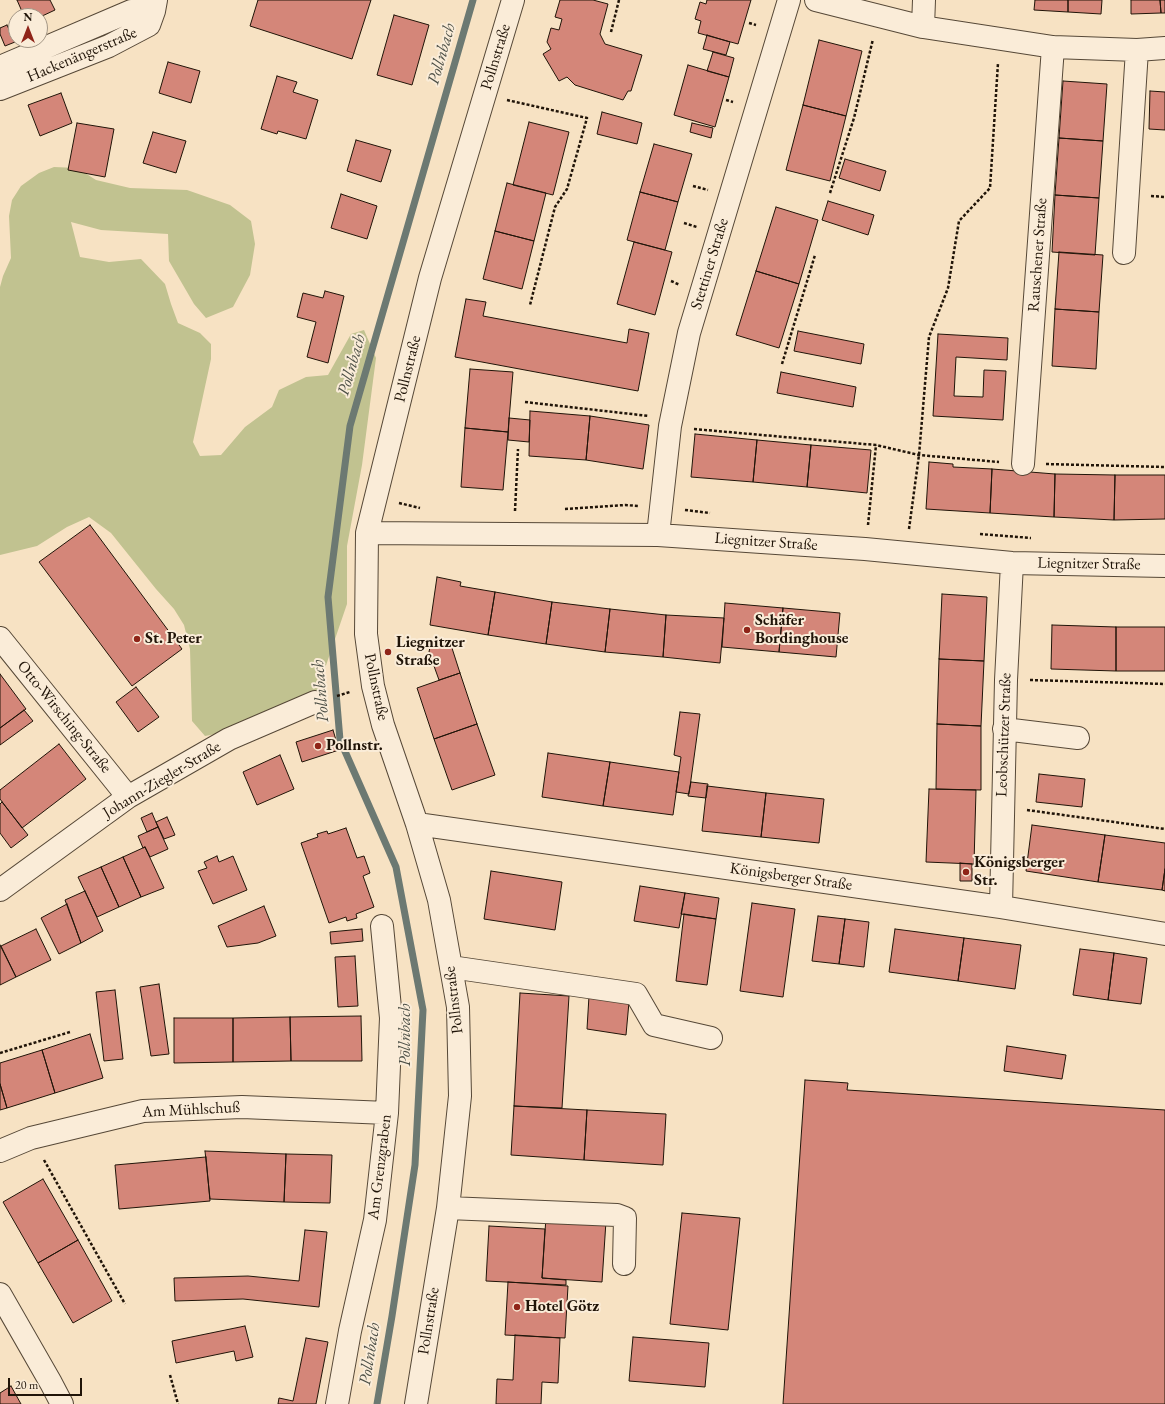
<!DOCTYPE html>
<meta charset="utf-8">
<style>
body{margin:0}
#map{position:relative;width:1165px;height:1404px;overflow:hidden;background:#f7e2c3;font-family:"EB Garamond",serif}
canvas{display:block}
.north{position:absolute;left:8px;top:8px;width:40px;height:40px;box-sizing:border-box;background:#faecd8;border:1px solid #a39685;border-radius:50%;rotate:0deg;font-size:11px;font-weight:700;line-height:16px;text-align:center;color:#201408}
.north::after{content:'';display:block;margin:auto;width:14px;height:18px;background:#8f2418;clip-path:polygon(50% 0,100% 100%,50% 72%,0 100%)}
.scale{position:absolute;left:8px;top:1378px;width:74px;height:18px;box-sizing:border-box;border:2px solid #201408;border-top:0;padding-left:5px;font-size:12px;line-height:14px;white-space:nowrap;color:#201408;-webkit-text-stroke:3px #faecd8;paint-order:stroke}
</style>
<div id="map">
<canvas width="1165" height="1404"></canvas>
<div class="north">N</div>
<div class="scale">20 m</div>
</div>
<script>
const context = document.querySelector('canvas').getContext('2d');
context.lineJoin = 'round';
function paint(path, color) {
  context.fillStyle = color;
  context.fill(path, 'evenodd');
}
function poly(rows) {
  const path = new Path2D();
  for (const r of rows) {
    path.moveTo(r[0], r[1]);
    for (let i = 2; i < r.length; i += 2) path.lineTo(r[i], r[i + 1]);
  }
  return path;
}
function stroke(path, color, width, dash) {
  context.strokeStyle = color;
  context.lineWidth = width;
  context.lineCap = dash ? 'butt' : 'round';
  context.setLineDash(dash || []);
  context.stroke(path);
}
function drawText(font, color, halo, rows, align = 'center') {
  context.font = font + ' "EB Garamond",serif';
  context.lineWidth = 4;
  context.setLineDash([]);
  context.textBaseline = 'middle';
  context.strokeStyle = halo;
  context.fillStyle = color;
  for (const [text, x, y, turn = 0] of rows) {
    context.save();
    context.translate(x, y);
    context.rotate((+turn || 0) * Math.PI / 180);
    context.textAlign = isNaN(turn) ? turn : align;
    if (halo) context.strokeText(text, 0, 0);
    context.fillText(text, 0, 0);
    context.restore();
  }
}
const green = poly([
 [54,167,77,168,96,180,130,188,187,190,230,205,251,221,255,244,250,275,233,307,206,318,194,304,169,261,168,234,101,230,71,222,80,257,109,262,141,259,165,284,171,304,178,323,200,333,211,344,211,359,193,442,200,456,221,455,245,427,272,407,279,390,306,377,328,375,351,334,364,330,376,358,362,465,347,546,347,604,321,680,315,702,227,732,205,736,192,721,190,649,184,625,174,609,156,589,111,533,89,517,67,527,37,546,0,555,0,287,3,276,11,258,9,216,12,200,21,186,39,173]
]);
const stream = poly([
 [377,1404,392,1316,415,1165,423,1010,396,867,340,740,328,597,350,426,473,0]
]);
const building = poly([
 [17,0,50,0,55,10,40,17,24,16,17,0],
 [258,0,371,0,352,59,250,26,258,0],
 [560,0,593,0,608,4,600,34,605,44,642,55,631,91,628,91,623,100,575,85,567,77,559,81,543,54,551,49,547,42,551,28,559,30,562,19,555,17,560,0],
 [707,0,751,0,738,44,698,33,701,21,695,19,700,2,706,4,707,0],
 [1035,0,1068,0,1068,12,1034,10,1035,0],
 [1068,0,1102,0,1101,14,1068,12,1068,0],
 [1131,0,1160,0,1161,13,1131,14,1131,0],
 [1160,0,1165,0,1165,13,1161,13,1160,0],
 [394,15,429,25,412,85,377,75,394,15],
 [7,25,15,42,5,46,0,34,0,28,7,25],
 [707,35,730,42,726,55,703,49,707,35],
 [819,40,862,51,846,116,803,105,819,40],
 [713,52,734,58,729,77,707,71,713,52],
 [168,62,200,71,191,103,159,93,168,62],
 [688,65,729,77,715,127,674,115,688,65],
 [277,76,297,82,293,92,318,100,306,139,278,131,277,134,261,129,277,76],
 [1063,81,1107,84,1103,141,1059,138,1063,81],
 [1150,91,1165,92,1165,130,1149,129,1150,91],
 [61,93,72,123,40,136,28,105,61,93],
 [803,105,846,116,830,181,786,170,803,105],
 [602,112,642,123,637,144,597,134,602,112],
 [529,122,569,132,553,195,513,185,529,122],
 [77,123,114,129,105,177,68,170,77,123],
 [692,123,713,128,711,138,690,132,692,123],
 [153,132,186,141,176,173,143,163,153,132],
 [1059,138,1103,141,1099,198,1055,195,1059,138],
 [356,140,391,150,381,182,347,171,356,140],
 [654,144,692,154,678,202,640,192,654,144],
 [845,159,886,171,880,191,839,178,845,159],
 [507,183,546,193,534,241,495,231,507,183],
 [640,192,678,202,665,250,627,240,640,192],
 [341,194,377,206,367,239,331,228,341,194],
 [1055,195,1099,198,1095,255,1052,252,1055,195],
 [828,201,874,215,868,235,822,220,828,201],
 [776,207,818,220,799,284,756,271,776,207],
 [495,231,534,241,522,289,483,279,495,231],
 [634,242,672,252,655,315,617,304,634,242],
 [1059,252,1103,255,1099,312,1055,309,1059,252],
 [756,271,799,284,779,348,736,335,756,271],
 [325,291,344,296,328,363,307,357,316,322,297,317,303,293,323,298,325,291],
 [466,299,486,302,483,316,627,343,629,329,649,333,638,391,455,357,466,299],
 [1055,309,1099,312,1096,369,1052,366,1055,309],
 [798,331,864,344,861,364,794,351,798,331],
 [938,334,1008,338,1007,360,956,357,954,396,983,397,984,370,1006,371,1003,420,933,416,938,334],
 [470,369,513,372,508,432,465,428,470,369],
 [781,372,856,387,853,407,777,393,781,372],
 [530,411,590,416,586,460,529,456,530,411],
 [590,416,649,425,643,469,586,460,590,416],
 [509,418,530,420,529,442,508,440,509,418],
 [465,428,508,432,503,490,461,487,465,428],
 [695,434,757,440,753,482,691,477,695,434],
 [757,440,811,445,807,487,753,482,757,440],
 [811,445,871,450,867,493,807,487,811,445],
 [929,462,953,464,953,467,992,469,990,513,926,509,929,462],
 [992,469,1055,474,1054,517,990,513,992,469],
 [1055,474,1115,475,1114,520,1054,517,1055,474],
 [1115,475,1165,475,1165,519,1114,520,1115,475],
 [90,525,182,649,132,686,39,562,90,525],
 [437,577,461,582,460,586,495,592,488,635,430,625,437,577],
 [495,592,552,602,546,644,488,635,495,592],
 [942,594,987,597,984,661,939,659,942,594],
 [552,602,610,609,605,652,546,644,552,602],
 [725,603,783,608,779,652,722,647,725,603],
 [783,608,840,613,836,657,779,652,783,608],
 [610,609,666,615,663,657,605,652,610,609],
 [666,615,724,618,720,663,663,657,666,615],
 [1052,625,1116,627,1116,671,1051,669,1052,625],
 [1116,627,1165,627,1165,671,1116,671,1116,627],
 [431,642,451,645,460,673,439,680,429,652,431,642],
 [939,659,984,661,981,726,937,724,939,659],
 [460,673,477,724,434,739,417,688,460,673],
 [0,674,26,709,0,728,0,674],
 [136,687,159,717,138,732,116,702,136,687],
 [24,710,33,721,0,745,0,728,24,710],
 [680,712,700,714,689,794,676,792,681,757,674,755,680,712],
 [477,724,495,775,452,790,434,739,477,724],
 [937,724,981,726,981,790,936,789,937,724],
 [333,730,339,750,302,762,296,742,333,730],
 [59,744,86,779,22,828,0,799,0,790,59,744],
 [548,753,610,762,603,806,542,797,548,753],
 [280,755,294,789,257,805,243,772,280,755],
 [610,762,679,772,673,815,603,806,610,762],
 [1039,774,1085,779,1082,807,1036,802,1039,774],
 [691,782,708,784,706,798,688,796,691,782],
 [707,786,766,793,761,837,702,831,707,786],
 [929,789,976,790,974,864,926,862,929,789],
 [766,793,824,799,819,843,761,837,766,793],
 [2,802,28,835,11,848,0,833,0,804,2,802],
 [152,813,158,827,147,832,141,818,152,813],
 [167,817,175,835,164,839,156,822,167,817],
 [1032,825,1105,835,1098,882,1026,871,1032,825],
 [158,827,168,849,150,857,145,847,143,848,138,836,158,827],
 [346,828,357,858,364,856,370,873,363,876,374,907,356,914,357,918,347,921,346,917,329,923,301,843,318,837,317,834,327,831,328,834,346,828],
 [1105,835,1165,843,1165,869,1162,890,1098,882,1105,835],
 [145,847,164,888,141,897,123,857,145,847],
 [217,856,219,862,233,856,247,890,213,904,198,871,207,868,204,862,217,856],
 [123,857,141,897,119,907,101,867,123,857],
 [960,863,972,864,972,881,960,881,960,863],
 [101,867,119,907,97,917,78,877,101,867],
 [1165,869,1165,891,1162,890,1165,869],
 [491,871,562,882,555,930,484,919,491,871],
 [640,886,685,893,679,928,634,921,640,886],
 [85,891,103,931,81,943,65,900,85,891],
 [685,893,719,898,716,919,681,914,685,893],
 [752,903,795,909,783,997,740,991,752,903],
 [67,904,81,943,59,954,41,918,67,904],
 [264,906,276,936,258,943,227,947,218,926,264,906],
 [684,914,716,919,707,985,676,981,684,914],
 [818,916,845,919,839,964,812,961,818,916],
 [845,919,869,922,864,967,839,964,845,919],
 [36,929,51,960,16,977,1,946,36,929],
 [362,929,363,941,331,944,330,932,362,929],
 [895,929,964,938,958,981,889,972,895,929],
 [964,938,1021,945,1015,989,958,981,964,938],
 [0,945,16,977,0,985,0,945],
 [1080,949,1114,953,1108,1000,1073,995,1080,949],
 [1114,953,1147,958,1141,1004,1108,1000,1114,953],
 [355,956,358,1006,338,1007,335,957,355,956],
 [159,984,169,1054,151,1056,140,987,159,984],
 [115,990,123,1059,104,1061,96,992,115,990],
 [520,993,569,996,562,1108,514,1106,520,993],
 [589,996,629,1002,626,1035,587,1029,589,996],
 [361,1016,362,1061,291,1061,290,1017,361,1016],
 [290,1017,291,1061,233,1062,233,1018,290,1017],
 [174,1018,233,1018,233,1062,174,1063,174,1018],
 [90,1034,103,1078,55,1093,42,1050,90,1034],
 [1007,1046,1066,1055,1062,1079,1004,1071,1007,1046],
 [42,1050,55,1093,7,1108,0,1084,0,1063,42,1050],
 [805,1080,848,1083,847,1090,1165,1110,1165,1404,783,1404,805,1080],
 [0,1084,7,1108,0,1110,0,1084],
 [514,1106,587,1110,584,1160,511,1155,514,1106],
 [587,1110,666,1114,663,1165,584,1160,587,1110],
 [205,1151,286,1154,284,1202,210,1199,205,1151],
 [286,1154,332,1155,330,1203,284,1202,286,1154],
 [206,1157,210,1201,119,1209,115,1165,206,1157],
 [43,1179,78,1240,38,1263,3,1202,43,1179],
 [682,1213,740,1218,728,1330,670,1324,682,1213],
 [546,1217,606,1221,602,1282,542,1278,546,1217],
 [489,1226,545,1229,542,1278,566,1280,566,1285,486,1281,489,1226],
 [305,1230,327,1232,319,1307,243,1299,175,1301,174,1278,248,1276,299,1281,305,1230],
 [78,1240,112,1301,73,1323,38,1263,78,1240],
 [508,1282,568,1286,565,1338,505,1335,508,1282],
 [245,1326,253,1357,236,1361,234,1351,176,1363,172,1341,245,1326],
 [515,1335,560,1338,558,1383,542,1382,541,1404,496,1404,497,1379,513,1380,515,1335],
 [633,1337,709,1343,705,1387,629,1381,633,1337],
 [306,1338,328,1342,316,1404,278,1404,279,1398,293,1401,306,1338],
 [11,1386,21,1404,0,1404,0,1393,11,1386]
]);
const path = poly([
 [749,23,756,25],
 [611,32,619,0],
 [507,100,587,118,567,189,555,207,530,305],
 [726,100,733,102],
 [693,186,708,190],
 [830,193,854,118,873,39],
 [1151,196,1165,197],
 [684,223,697,227],
 [671,281,680,285],
 [782,364,815,255],
 [525,402,649,416],
 [694,429,876,445,919,455,999,462],
 [1046,464,1165,467],
 [399,503,420,508],
 [565,509,625,505,638,506],
 [685,510,710,513],
 [515,511,518,449],
 [868,525,876,445],
 [909,529,919,455,929,337,948,288,959,221,990,188,998,63],
 [980,534,1031,538],
 [1030,680,1165,684],
 [337,696,350,692],
 [1027,810,1165,829],
 [0,1053,70,1032],
 [44,1160,125,1304],
 [170,1375,178,1404]
]);
const minor = poly([
 [816,0,923,27,1053,47,1137,50,1165,48],
 [923,27,924,0],
 [0,67,131,11,154,11],
 [0,89,109,46,149,25,154,11,156,0],
 [1124,253,1137,50],
 [1023,464,1053,47],
 [367,533,658,535,865,549,1012,563,1165,566],
 [658,535,670,426,689,333,789,0],
 [0,638,128,797],
 [1004,729,1078,738],
 [417,824,1001,907,1165,934],
 [0,890,128,797,229,739,315,702],
 [1001,907,1006,680,1012,563],
 [451,967,636,994,654,1025,711,1038],
 [0,1151,31,1138,143,1111,242,1107,387,1113],
 [448,1208,617,1215,625,1218,624,1264],
 [0,1294,51,1383,62,1404],
 [337,1404,350,1331,375,1220,387,1113,391,1018,382,926],
 [416,1404,448,1208,460,1096,458,1007,439,900,417,824,383,725,373,686,366,634,367,533,430,278,513,0]
]);
const markers = [
 [747,630,4,"#8f2418"],
 [137,639,4,"#8f2418"],
 [388,652,4,"#8f2418"],
 [318,746,4,"#8f2418"],
 [966,872,4,"#8f2418"],
 [517,1307,4,"#8f2418"]
];
const streetNames = [
 ["Hackenängerstraße",82,55,-23],
 ["Pollnstraße",496,57,-73],
 ["Rauschener Straße",1038,255,-86],
 ["Stettiner Straße",710,264,-73],
 ["Pollnstraße",408,369,-76],
 ["Liegnitzer Straße",766,542,4],
 ["Liegnitzer Straße",1089,564,1],
 ["Pollnstraße",376,687,78],
 ["Otto-Wirsching-Straße",64,717,51],
 ["Leobschützer Straße",1004,735,-88],
 ["Johann-Ziegler-Straße",162,780,-31],
 ["Königsberger Straße",791,877,8],
 ["Pollnstraße",454,1000,-97],
 ["Am Mühlschuß",191,1110,-3],
 ["Am Grenzgraben",380,1167,-83],
 ["Pollnstraße",429,1321,-81]
];
const poiNames = [
 ["Schäfer",755,621],
 ["Bordinghouse",755,639],
 ["St. Peter",145,639],
 ["Liegnitzer",396,643],
 ["Straße",396,661],
 ["Pollnstr.",326,746],
 ["Königsberger",974,863],
 ["Str.",974,881],
 ["Hotel Götz",525,1307]
];
const waterNames = [
 ["Pollnbach",442,54,-74],
 ["Pollnbach",352,365,-74],
 ["Pollnbach",321,691,-95],
 ["Pollnbach",405,1035,-90],
 ["Pollnbach",370,1354,-81]
];
paint(green, '#c1c290');
stroke(stream, '#6c7972', 7);
paint(building, '#d48679');
stroke(building, '#201408', 1);
stroke(minor, '#564837', 24);
stroke(path, '#201408', 2.5, [3, 2]);
stroke(minor, '#faecd8', 22);
for (const [x, y, r, color] of markers) {
  const dot = new Path2D();
  dot.arc(x, y, r, 0, 2 * Math.PI);
  context.fillStyle = color;
  context.fill(dot);
  stroke(dot, '#faecd8', 1.5);
}
drawText('16px', '#201408', '#faecd8', streetNames);
drawText('bold 16px', '#201408', '#faecd8', poiNames, 'left');
drawText('italic 17px', '#4c4f46', '#faecd8', waterNames);
</script>
